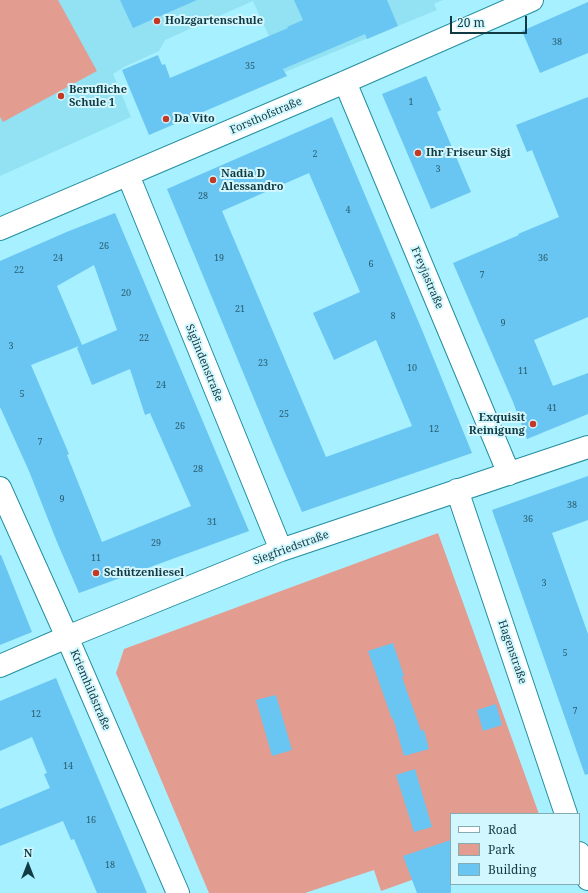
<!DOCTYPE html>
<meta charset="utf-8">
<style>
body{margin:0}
#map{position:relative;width:588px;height:893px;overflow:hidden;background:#a6f0ff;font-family:"Noto Serif",serif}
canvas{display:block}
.legend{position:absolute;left:450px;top:813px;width:130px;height:72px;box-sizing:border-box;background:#d3f7fe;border:1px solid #85acb3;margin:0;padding:5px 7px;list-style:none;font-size:12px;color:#113b42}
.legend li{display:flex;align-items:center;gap:8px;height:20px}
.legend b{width:20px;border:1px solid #85acb3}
.north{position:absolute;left:8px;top:845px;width:40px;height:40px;-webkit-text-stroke:3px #d3f7fe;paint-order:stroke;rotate:0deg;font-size:11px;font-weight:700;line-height:16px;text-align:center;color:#113b42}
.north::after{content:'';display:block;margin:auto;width:14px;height:18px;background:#113b42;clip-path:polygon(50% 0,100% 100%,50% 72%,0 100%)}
.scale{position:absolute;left:450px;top:16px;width:77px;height:18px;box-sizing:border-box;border:2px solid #113b42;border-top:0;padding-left:5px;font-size:12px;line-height:14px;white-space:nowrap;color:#113b42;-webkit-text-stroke:3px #d3f7fe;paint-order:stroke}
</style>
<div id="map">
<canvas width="588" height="893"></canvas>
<ul class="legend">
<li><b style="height:5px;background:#fff"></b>Road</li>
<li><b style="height:11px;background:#e29d90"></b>Park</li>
<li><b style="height:11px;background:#69c5f2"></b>Building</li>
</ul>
<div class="north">N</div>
<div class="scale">20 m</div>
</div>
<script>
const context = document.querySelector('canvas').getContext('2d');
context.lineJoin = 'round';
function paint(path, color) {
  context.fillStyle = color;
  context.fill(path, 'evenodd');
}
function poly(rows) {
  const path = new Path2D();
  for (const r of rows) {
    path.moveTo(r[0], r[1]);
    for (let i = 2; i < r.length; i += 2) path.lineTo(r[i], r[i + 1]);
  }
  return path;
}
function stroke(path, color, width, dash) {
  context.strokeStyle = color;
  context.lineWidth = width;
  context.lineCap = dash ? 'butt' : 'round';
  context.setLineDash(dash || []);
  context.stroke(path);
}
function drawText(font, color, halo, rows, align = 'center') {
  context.font = font + ' "Noto Serif",serif';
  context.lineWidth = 4;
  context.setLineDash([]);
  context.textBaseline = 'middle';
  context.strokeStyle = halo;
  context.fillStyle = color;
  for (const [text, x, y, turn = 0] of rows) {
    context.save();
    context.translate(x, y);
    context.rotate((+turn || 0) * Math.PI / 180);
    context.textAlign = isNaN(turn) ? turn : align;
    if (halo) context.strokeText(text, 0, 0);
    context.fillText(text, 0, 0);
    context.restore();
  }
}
const built = poly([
 [0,0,443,0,434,4,437,10,285,72,253,1,165,40,159,51,124,67,113,74,131,117,0,176]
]);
const green = poly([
 [0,0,58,0,97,71,3,122,0,117],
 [438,533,539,814,451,814,451,866,381,891,374,870,305,893,209,893,116,673,124,649]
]);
const building = poly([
 [120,0,197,0,133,28],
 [294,0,387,0,398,26,367,39,365,34,283,69,287,76,149,135,122,70,158,55,162,65,165,64,170,78,288,28,287,27,303,20],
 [588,2,588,53,540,73,522,31],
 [426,76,441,110,437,112,471,192,431,209,382,94],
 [588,97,588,317,534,340,553,386,588,373,588,414,527,439,513,402,453,263,519,235,518,234,559,217,532,150,527,152,516,125],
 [332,117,422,330,472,453,302,512,274,447,167,189],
 [309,173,360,292,313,313,334,360,376,340,412,426,326,457,222,211],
 [115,213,249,531,79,593,57,542,29,471,0,407,0,261,69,231],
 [94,265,117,330,82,345,57,286],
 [79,346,77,348,92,385,130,369,145,415,150,413,191,506,102,542,67,455,69,454,31,365],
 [588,476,588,520,552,533,588,634,588,774,585,775,492,510],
 [0,555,1,555,32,632,0,645],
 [393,643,404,676,402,677,421,731,424,730,429,749,404,756,393,718,392,719,368,651],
 [56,678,65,700,147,893,97,893,74,839,71,840,63,821,0,846,0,809,50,788,44,774,47,773,32,737,0,751,0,701],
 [276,695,292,750,272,756,256,700],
 [496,704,502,725,483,731,477,710],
 [415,769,432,827,414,832,396,775],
 [451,840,451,893,417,893,403,856]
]);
const street = poly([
 [345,82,509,474],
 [128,175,281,550],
 [0,229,345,82,532,0],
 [0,488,67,637,178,893],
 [457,490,566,814],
 [0,666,67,637,281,550,588,447],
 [579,853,588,879]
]);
const markers = [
 [157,21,4,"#c53924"],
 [61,96,4,"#c53924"],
 [166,119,4,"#c53924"],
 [418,153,4,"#c53924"],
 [213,180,4,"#c53924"],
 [533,424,4,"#c53924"],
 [96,573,4,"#c53924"]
];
const numberNames = [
 ["38",557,42],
 ["35",250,66],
 ["1",411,102],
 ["2",315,154],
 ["3",438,169],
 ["28",203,196],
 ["4",348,210],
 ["26",104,246],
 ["24",58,258],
 ["19",219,258],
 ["36",543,258],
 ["6",371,264],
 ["22",19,270],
 ["7",482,275],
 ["20",126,293],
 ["21",240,309],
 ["8",393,316],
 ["9",503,323],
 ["22",144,338],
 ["3",11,346],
 ["23",263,363],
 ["10",412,368],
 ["11",523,371],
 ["24",161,385],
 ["5",22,394],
 ["41",552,408],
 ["25",284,414],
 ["26",180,426],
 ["12",434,429],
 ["7",40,442],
 ["28",198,469],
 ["9",62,499],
 ["38",572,505],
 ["36",528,519],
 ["31",212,522],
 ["29",156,543],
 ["11",96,558],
 ["3",544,583],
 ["5",565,653],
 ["7",575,711],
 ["12",36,714],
 ["14",68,766],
 ["16",91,820],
 ["18",110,865]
];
const poiNames = [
 ["Holzgartenschule",165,21],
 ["Berufliche",69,90],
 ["Schule 1",69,103],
 ["Da Vito",174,119],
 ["Ihr Friseur Sigi",426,153],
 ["Nadia D",221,174],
 ["Alessandro",221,187],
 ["Exquisit",525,418,"right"],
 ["Reinigung",525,431,"right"],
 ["Schützenliesel",104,573]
];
const streetNames = [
 ["Forsthofstraße",266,116,-23],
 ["Freyjastraße",427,278,67],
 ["Siglindenstraße",204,363,68],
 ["Siegfriedstraße",291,548,-20],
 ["Hagenstraße",512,652,71],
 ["Kriemhildstraße",90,690,67]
];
paint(built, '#92e2f3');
paint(green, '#e29d90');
paint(building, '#69c5f2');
stroke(street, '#248e9f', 24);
stroke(street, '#fff', 22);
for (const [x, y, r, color] of markers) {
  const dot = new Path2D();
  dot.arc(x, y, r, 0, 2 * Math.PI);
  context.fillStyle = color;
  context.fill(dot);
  stroke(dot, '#d3f7fe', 1.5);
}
drawText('9px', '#275e6e', null, numberNames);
drawText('bold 11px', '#113b42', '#d3f7fe', poiNames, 'left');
drawText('11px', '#113b42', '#d3f7fe', streetNames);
</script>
